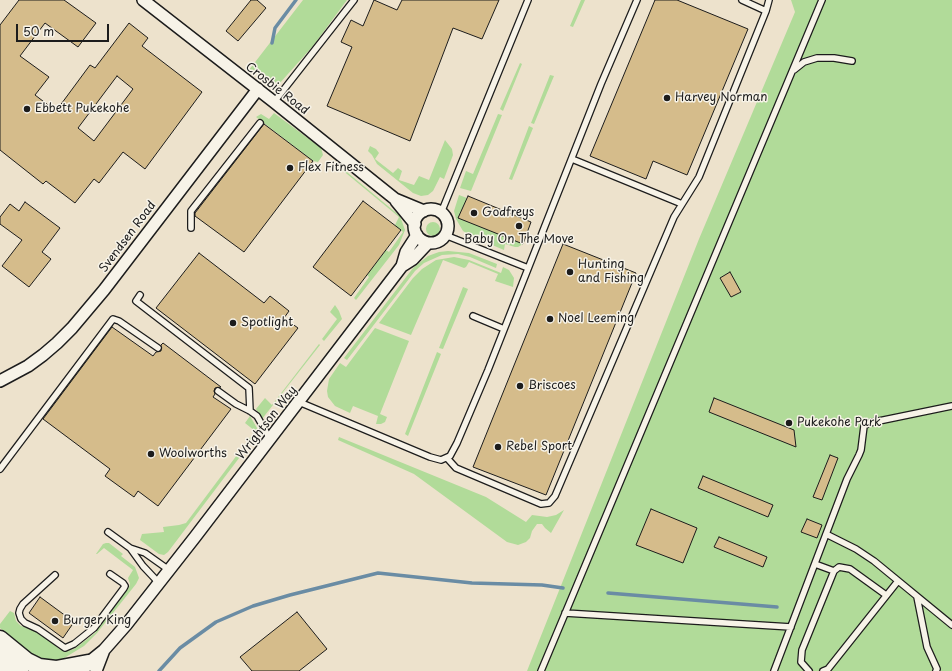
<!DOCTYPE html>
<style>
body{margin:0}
#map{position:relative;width:952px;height:671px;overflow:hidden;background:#ede2cc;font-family:"Playpen Sans",sans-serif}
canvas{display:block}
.scale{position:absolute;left:16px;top:24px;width:93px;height:18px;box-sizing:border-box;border:2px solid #1c1c1c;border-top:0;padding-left:5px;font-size:12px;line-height:14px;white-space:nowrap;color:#1c1c1c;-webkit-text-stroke:3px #f7f3e8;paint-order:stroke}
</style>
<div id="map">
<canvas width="952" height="671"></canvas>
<div class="scale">50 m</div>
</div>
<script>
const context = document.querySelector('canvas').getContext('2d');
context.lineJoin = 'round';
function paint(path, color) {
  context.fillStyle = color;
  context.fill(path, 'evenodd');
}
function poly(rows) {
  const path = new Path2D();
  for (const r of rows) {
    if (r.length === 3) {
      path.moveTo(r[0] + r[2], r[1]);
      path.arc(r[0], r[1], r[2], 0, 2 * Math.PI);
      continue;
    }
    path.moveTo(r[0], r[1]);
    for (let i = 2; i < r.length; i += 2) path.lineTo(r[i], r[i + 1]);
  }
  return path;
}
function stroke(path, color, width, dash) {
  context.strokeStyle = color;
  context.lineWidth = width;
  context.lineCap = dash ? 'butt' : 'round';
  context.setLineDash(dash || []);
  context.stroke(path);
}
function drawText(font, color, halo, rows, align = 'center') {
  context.font = font + ' "Playpen Sans",sans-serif';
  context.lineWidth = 3;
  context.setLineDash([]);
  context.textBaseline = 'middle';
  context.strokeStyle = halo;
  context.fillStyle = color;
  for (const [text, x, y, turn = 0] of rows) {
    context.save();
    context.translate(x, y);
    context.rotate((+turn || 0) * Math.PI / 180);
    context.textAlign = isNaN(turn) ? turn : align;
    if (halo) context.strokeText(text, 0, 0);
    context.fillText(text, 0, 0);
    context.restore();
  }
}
const green = poly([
 [303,0,347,0,313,46,279,84,249,70],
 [581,0,585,0,573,27,570,26],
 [791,0,952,0,952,671,527,671,699,239,795,12],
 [520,63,522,64,503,111,500,109],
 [550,75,554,76,534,124,531,123],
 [274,113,321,148,323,155,318,162,313,161,256,117,261,114,269,119],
 [498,114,502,115,471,191,460,188,466,171,473,174],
 [529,126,533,128,512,180,509,179],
 [445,140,452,149,453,155,444,179,440,177,433,191,428,195,421,196,413,193,377,164,372,155,368,151,370,146,376,149,379,153,375,159,393,173,398,168,402,171,399,180,414,185,419,176,429,180],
 [342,168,400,216,405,230,399,245,356,300,354,298,369,277,367,275,386,250,389,252,403,232,395,225,399,217,341,169],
 [459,195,467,198,523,244,518,247,515,247,505,244,504,250,471,236,463,231,456,219,454,211],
 [433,229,7],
 [448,251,469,253,497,264,496,268,470,257,458,254,442,255,424,263,415,271,347,360,344,358,413,268,428,256,439,252],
 [454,257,469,260,501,273,503,267,509,270,514,278,513,287,495,281,498,274,469,262,466,267,464,268,443,260,411,335,379,323,413,278,422,269,436,260],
 [463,287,468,289,443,349,439,348],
 [335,305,339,311,342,319,324,341,322,339,337,319,330,312],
 [375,328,409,341,380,414,387,417,385,422,381,424,376,424,378,416,353,406,350,413,335,406,328,397,327,391,329,379,340,363,346,367],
 [319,344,320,345,262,419,256,409,265,398,272,405],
 [437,352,441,354,408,436,405,434],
 [250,416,257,428,258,433,168,552,164,555,159,554,140,540,142,534,164,532,163,527,179,525,186,523,255,431,245,423],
 [339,437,486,497,526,522,532,515,547,517,556,515,564,510,551,533,545,528,542,524,537,524,532,531,530,538,526,542,518,545,507,542,414,474,338,440],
 [106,543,109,543,123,554,121,556,135,567,139,578,136,584,97,633,84,646,61,660,53,661,44,660,37,658,27,652,0,628,0,624,10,611,14,613,16,621,21,626,36,631,51,641,59,649,68,651,74,649,95,633,129,587,130,584,128,578,133,570,104,548,97,554,96,554,103,544]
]);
const stream = poly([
 [272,43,275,28,296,0],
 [608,593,777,607],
 [159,671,180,648,216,622,253,606,290,595,378,573,472,583,542,585,563,588]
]);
const building = poly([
 [19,0,64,0,96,23,78,47,45,23,20,56,49,77,35,95,56,111,90,65,95,68,129,23,148,38,142,46,202,92,145,169,123,152,99,183,94,179,75,203,46,181,43,184,0,150,0,25,19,0],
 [117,76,133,89,94,141,78,128,117,76],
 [251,0,257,0,266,8,238,41,226,31,251,0],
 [374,0,397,10,402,0,499,0,482,39,453,28,410,141,327,106,352,47,341,42,351,20,363,26,374,0],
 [655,0,677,0,748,29,687,175,653,161,646,179,590,156,655,0],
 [264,124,313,161,244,252,195,216,195,213,264,124],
 [468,196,531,222,523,244,458,218,468,196],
 [363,201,401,230,351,296,313,267,363,201],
 [25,202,60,228,42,252,51,259,29,287,2,266,22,240,0,224,0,217,10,204,19,211,25,202],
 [563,244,636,273,546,495,473,467,563,244],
 [199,253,264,303,270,296,289,311,284,318,298,328,255,384,156,308,199,253],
 [730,272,741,292,731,297,720,278,730,272],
 [112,327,153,356,156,352,161,351,161,345,163,343,221,387,215,388,214,391,215,394,213,397,231,409,158,506,138,491,134,497,105,476,110,469,43,419,112,327],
 [714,398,794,430,796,447,709,412,714,398],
 [830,455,838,458,822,500,813,497,830,455],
 [703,476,773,505,768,517,698,488,703,476],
 [651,509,697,528,683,563,636,545,651,509],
 [807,519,822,525,817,538,801,532,807,519],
 [719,537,767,557,763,567,714,547,719,537],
 [40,597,74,622,63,638,29,613,40,597],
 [297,612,327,649,299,671,252,671,240,657,297,612]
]);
const service = poly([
 [742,0,766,11],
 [794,70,804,62,817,58,834,58,852,61],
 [274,102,354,0],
 [572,159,682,204],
 [441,213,528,0],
 [191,228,191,211,260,123],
 [445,235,528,268],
 [140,295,136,301,249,388,250,411],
 [473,316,504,329],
 [218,391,236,404,250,411,257,416,270,439],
 [299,402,430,457,441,460,450,456,457,443,488,370,601,84,637,0],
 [447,458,456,468,541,504,549,503,555,496,674,217,699,177,766,11,769,0],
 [0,469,113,319,119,321,158,348],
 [108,532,130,548,145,553,169,570],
 [826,534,856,549,874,561,952,625],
 [130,548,143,566,159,583],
 [815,564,834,571],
 [55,575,23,604,20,609,19,613,21,619,25,623,38,629,65,648,74,644,94,628,124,588,125,586,123,583,110,574],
 [917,597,927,647,937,669,936,671],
 [565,613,791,627],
 [541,671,822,0],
 [774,671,847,479,859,455,861,450,864,426,869,423,952,406],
 [809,671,801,662,802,650,834,571,839,567,850,569,886,595],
 [823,671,828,669,898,581]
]);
const minor = poly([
 [143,0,274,102,395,199,424,211],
 [396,201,415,224],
 [431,226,17],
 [402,266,406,252,417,235],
 [0,381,28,366,43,355,57,343,72,328,104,290,258,89],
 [83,667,104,650,126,625,195,537,402,266,413,259,428,243],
 [96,671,104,650]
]);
const secondary = poly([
 [0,639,27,661,39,667,56,669,88,663],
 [0,653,20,671],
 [0,670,2,671]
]);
const markers = [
 [667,98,4,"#1c1c1c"],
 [27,109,4,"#1c1c1c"],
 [290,168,4,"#1c1c1c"],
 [474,213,4,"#1c1c1c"],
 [519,226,4,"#1c1c1c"],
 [570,272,4,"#1c1c1c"],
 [550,319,4,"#1c1c1c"],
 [233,323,4,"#1c1c1c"],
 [520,386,4,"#1c1c1c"],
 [789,423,4,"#1c1c1c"],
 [498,447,4,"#1c1c1c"],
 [151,454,4,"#1c1c1c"],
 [55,621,4,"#1c1c1c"]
];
const streetNames = [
 ["Crosbie Road",277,89,38],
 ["Svendsen Road",128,237,-53],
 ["Wrightson Way",267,423,-52]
];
const poiNames = [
 ["Harvey Norman",675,98],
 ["Ebbett Pukekohe",35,109],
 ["Flex Fitness",298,168],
 ["Godfreys",482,213],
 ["Baby On The Move",519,240,"center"],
 ["Hunting",578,265],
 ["and Fishing",578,279],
 ["Noel Leeming",558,319],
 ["Spotlight",241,323],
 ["Briscoes",528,386],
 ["Pukekohe Park",797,423],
 ["Rebel Sport",506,447],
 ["Woolworths",159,454],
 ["Burger King",63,621]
];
paint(green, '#b1db99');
stroke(stream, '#6a8ca4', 3.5);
paint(building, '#d5bc8b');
stroke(building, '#1c1c1c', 1);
stroke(service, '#1c1c1c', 8);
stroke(minor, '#1c1c1c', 14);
stroke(secondary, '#1c1c1c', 19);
stroke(service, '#f7f3e8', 5.5);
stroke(minor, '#f7f3e8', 11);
stroke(secondary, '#f7f3e8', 16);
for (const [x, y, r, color] of markers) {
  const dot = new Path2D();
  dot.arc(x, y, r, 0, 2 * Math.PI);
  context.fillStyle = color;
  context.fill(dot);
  stroke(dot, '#f7f3e8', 1.5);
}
drawText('12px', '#1c1c1c', '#f7f3e8', streetNames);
drawText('12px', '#1c1c1c', '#f7f3e8', poiNames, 'left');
</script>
